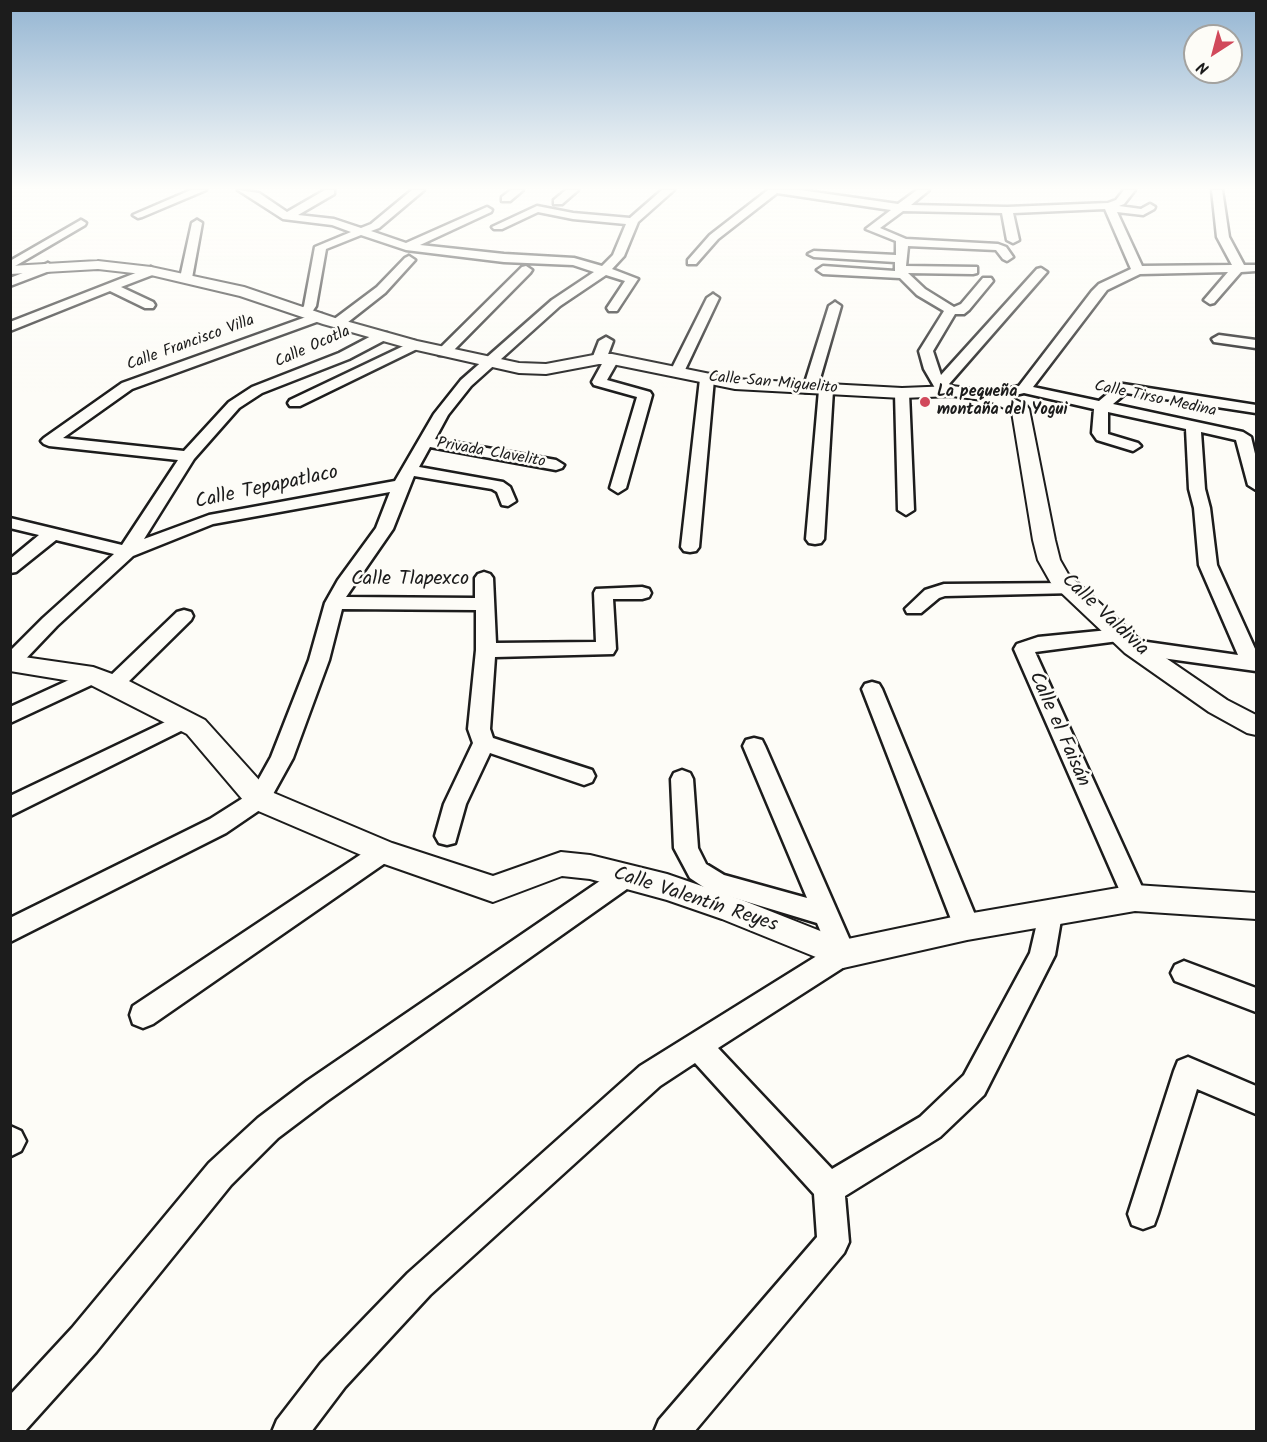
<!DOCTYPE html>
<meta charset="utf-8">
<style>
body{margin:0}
#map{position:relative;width:1267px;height:1442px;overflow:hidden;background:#fdfcf7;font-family:Kalam,sans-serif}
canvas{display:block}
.frame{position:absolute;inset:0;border:12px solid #1c1c1c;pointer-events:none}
.north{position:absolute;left:1183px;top:24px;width:60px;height:60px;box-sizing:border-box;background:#fdfcf7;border:2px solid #a3a29f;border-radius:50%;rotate:216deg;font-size:16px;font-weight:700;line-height:24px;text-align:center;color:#1c1c1c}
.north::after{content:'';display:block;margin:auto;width:21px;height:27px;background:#d1495b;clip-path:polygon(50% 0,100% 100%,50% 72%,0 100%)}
</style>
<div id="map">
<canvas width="1267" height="1442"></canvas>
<div class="frame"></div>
<div class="north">N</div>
</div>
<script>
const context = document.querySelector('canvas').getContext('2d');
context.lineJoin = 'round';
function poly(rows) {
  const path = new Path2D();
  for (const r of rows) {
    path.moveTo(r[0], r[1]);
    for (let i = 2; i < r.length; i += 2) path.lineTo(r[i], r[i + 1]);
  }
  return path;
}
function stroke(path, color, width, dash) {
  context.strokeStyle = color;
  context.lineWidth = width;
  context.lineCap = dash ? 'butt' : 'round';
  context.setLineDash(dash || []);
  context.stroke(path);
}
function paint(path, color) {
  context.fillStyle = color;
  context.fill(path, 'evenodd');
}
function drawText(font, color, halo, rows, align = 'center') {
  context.font = font + ' Kalam,sans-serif';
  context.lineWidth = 5;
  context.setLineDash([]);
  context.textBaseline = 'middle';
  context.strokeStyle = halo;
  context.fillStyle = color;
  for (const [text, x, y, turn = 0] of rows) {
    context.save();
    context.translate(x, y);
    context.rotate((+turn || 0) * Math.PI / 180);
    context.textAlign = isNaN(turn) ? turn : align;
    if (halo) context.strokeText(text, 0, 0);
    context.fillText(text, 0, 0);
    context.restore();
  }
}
const minor = poly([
 [191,190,206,190,142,217,138,218,133,215,191,190],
 [238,190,259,193,287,212,325,190,334,190,334,194,298,215,334,219,361,228,371,224,412,190,424,190,379,228,371,231,406,243,487,207,492,210,491,212,420,245,504,254,574,258,602,266,613,255,626,224,573,219,538,212,502,229,494,229,492,227,537,206,573,213,630,218,662,190,674,190,638,222,624,256,612,269,638,279,617,311,609,311,607,308,625,281,606,275,560,306,471,386,448,415,435,439,556,460,564,465,562,468,556,470,430,447,419,467,503,482,510,487,516,501,508,506,502,505,497,492,492,489,414,476,393,529,346,597,475,598,475,578,478,574,484,572,490,574,493,578,496,643,596,642,594,593,596,589,642,587,649,589,651,593,649,597,642,599,613,599,616,649,613,654,495,657,490,729,493,738,592,770,595,776,592,782,584,785,490,753,466,804,455,843,447,845,439,843,435,836,444,804,473,743,468,729,476,650,476,610,342,609,329,660,293,758,267,805,226,833,10,942,10,918,210,819,251,793,271,757,309,660,325,603,338,580,376,528,390,492,213,524,133,556,57,626,17,668,10,670,10,651,43,618,114,554,56,540,16,572,10,573,10,559,39,535,10,528,10,518,122,545,178,460,49,446,44,444,41,441,44,438,122,383,306,317,299,313,304,306,315,247,351,232,332,225,283,219,238,190],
 [361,235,406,250,504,262,573,265,594,272,552,300,461,380,434,414,395,481,209,515,144,539,194,459,239,408,262,393,349,359,387,339,389,336,387,333,377,333,339,353,252,387,229,402,184,451,63,438,132,389,322,320,323,317,322,314,310,315,316,306,326,249,361,235],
 [511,190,523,190,510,201,502,201,502,197,511,190],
 [566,190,578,190,562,204,554,204,554,200,566,190],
 [768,190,800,190,898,204,917,190,929,190,911,205,1007,207,1108,203,1116,200,1124,190,1135,190,1124,204,1119,206,1141,209,1150,204,1155,207,1154,209,1143,215,1117,212,1142,266,1232,265,1217,237,1212,190,1222,190,1229,237,1244,265,1256,265,1256,271,1241,272,1214,303,1210,304,1204,300,1228,272,1140,274,1107,290,1033,387,1099,401,1118,385,1123,384,1256,405,1256,413,1126,393,1113,404,1243,432,1251,437,1256,458,1256,490,1248,485,1236,440,1201,432,1205,489,1210,508,1217,565,1256,651,1256,671,1133,654,1126,652,1123,647,1126,642,1133,640,1238,655,1199,565,1194,508,1189,489,1186,429,1108,412,1108,434,1138,443,1141,446,1133,451,1097,440,1092,433,1094,409,1024,393,994,400,987,396,989,393,1019,386,1092,291,1099,284,1131,269,1105,209,1013,213,1019,240,1013,243,1007,240,1002,213,903,211,880,228,906,239,998,244,1006,247,1013,257,1007,261,1003,259,996,250,908,246,906,266,977,267,977,273,973,274,908,273,925,289,954,307,961,304,983,278,991,278,993,281,969,310,964,314,955,314,933,351,941,375,1037,269,1041,268,1047,272,949,384,959,391,952,395,935,388,924,369,919,351,944,311,917,295,900,278,823,274,817,270,823,266,895,271,895,262,814,257,808,254,814,251,896,255,896,241,866,229,891,210,777,193,718,239,696,264,688,264,688,260,710,235,768,190],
 [81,220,86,223,85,225,10,269,10,261,81,220],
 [197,220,202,223,192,278,186,282,180,278,192,223,197,220],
 [409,256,415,260,385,293,343,326,333,326,331,323,333,320,377,287,405,258,409,256],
 [48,263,54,267,52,270,10,286,10,278,48,263],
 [526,266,532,270,530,273,449,355,439,355,437,352,439,349,522,267,526,266],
 [151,267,157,271,155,274,121,287,153,302,155,305,153,308,145,308,110,291,10,331,10,322,151,267],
 [713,294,719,298,684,372,682,375,672,375,670,372,707,298,713,294],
 [835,302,841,306,817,389,815,392,805,392,803,389,829,306,835,302],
 [1219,335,1256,340,1256,348,1214,342,1212,339,1219,335],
 [606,337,613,341,607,357,612,355,619,359,607,380,650,392,652,395,626,488,618,493,610,488,637,397,594,385,592,382,603,362,594,362,592,359,599,341,606,337],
 [414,341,421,345,419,348,300,406,290,406,288,403,290,400,414,341],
 [707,375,714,379,699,547,696,551,690,552,684,551,681,547,700,379,707,375],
 [826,386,833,390,824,539,821,543,815,544,809,543,806,539,819,390,826,386],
 [902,389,909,393,914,510,906,515,898,510,895,393,902,389],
 [1069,583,1075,585,1078,589,1075,593,945,596,939,598,921,613,907,613,905,609,925,590,944,584,1069,583],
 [184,610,191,612,193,616,191,620,121,689,114,691,107,689,104,684,107,679,177,612,184,610],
 [1119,629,1126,630,1129,635,1126,640,1035,652,1147,898,1144,905,1135,908,1126,905,1123,898,1014,649,1017,644,1038,637,1119,629],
 [93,669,100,671,103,676,100,681,10,723,10,707,93,669],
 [872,682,879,684,882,689,980,927,976,935,967,938,958,935,954,927,862,689,865,684,872,682],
 [184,713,191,716,195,721,191,726,10,816,10,796,184,713],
 [754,738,762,740,765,746,856,954,852,962,718,1048,832,1169,920,1117,964,1075,1030,953,1041,906,1050,903,1059,906,1062,914,1055,955,984,1095,940,1137,845,1196,849,1242,844,1253,694,1432,654,1432,659,1420,817,1237,814,1194,695,1063,660,1086,430,1295,345,1387,311,1432,272,1432,277,1420,321,1363,408,1273,640,1066,828,949,817,923,708,890,690,878,674,848,671,779,674,773,682,770,690,773,693,779,698,848,706,864,724,875,807,898,743,746,746,740,754,738],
 [383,842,391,845,395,852,391,859,153,1024,143,1028,133,1024,130,1015,133,1006,375,845,383,842],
 [625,867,634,870,637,877,634,884,327,1101,278,1138,231,1185,96,1352,24,1432,10,1432,10,1395,72,1328,209,1163,258,1118,307,1081,616,870,625,867],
 [1184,961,1256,988,1256,1012,1175,981,1171,973,1175,965,1184,961],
 [1188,1057,1256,1086,1256,1114,1197,1089,1158,1214,1154,1225,1143,1229,1132,1225,1128,1214,1174,1071,1178,1061,1188,1057],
 [10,1126,21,1131,26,1141,21,1151,11,1156,10,1126]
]);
const tertiary = poly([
 [98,261,151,267,244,287,335,318,417,341,519,363,546,364,599,354,612,354,735,379,902,388,952,386,1000,392,1026,405,1029,409,1055,540,1060,560,1068,574,1141,641,1227,700,1256,715,1256,735,1247,733,1209,712,1125,653,1051,583,1038,560,1033,540,1012,412,990,401,952,396,902,398,735,389,612,364,599,364,546,374,519,373,408,348,323,324,240,296,151,275,98,269,10,274,10,266,98,261],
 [10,655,93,667,123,678,205,720,269,791,392,843,493,876,561,852,590,855,667,874,742,900,843,940,967,914,1135,885,1256,893,1256,919,1135,911,967,940,843,968,722,919,667,900,590,879,562,876,493,902,373,860,249,807,187,734,89,684,10,671,10,655]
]);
const markers = [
 [925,402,6,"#d1495b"]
];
const farStreetnames = [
 ["Calle Francisco Villa",191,344,-20],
 ["Calle Ocotla",313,348,-24],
 ["Calle San Miguelito",773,384,5],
 ["Calle Tirso Medina",1155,400,12],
 ["Privada Clavelito",491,454,10]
];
const farPoinames = [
 ["La pequeña",937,393],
 ["montaña del Yogui",937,411]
];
const streetNames = [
 ["Calle Tepapatlaco",267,489,-12],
 ["Calle Tlapexco",410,581],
 ["Calle Valdivia",1104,616,43],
 ["Calle el Faisán",1058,730,66],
 ["Calle Valentín Reyes",695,901,18]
];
stroke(minor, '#1c1c1c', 5);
stroke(tertiary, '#1c1c1c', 4);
paint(minor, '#fdfcf7');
paint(tertiary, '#fdfcf7');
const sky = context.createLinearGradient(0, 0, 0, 392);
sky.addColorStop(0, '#94b5d2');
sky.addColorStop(0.48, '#fefefb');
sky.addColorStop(1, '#fefefb00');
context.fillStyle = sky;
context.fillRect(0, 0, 1267, 392);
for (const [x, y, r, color] of markers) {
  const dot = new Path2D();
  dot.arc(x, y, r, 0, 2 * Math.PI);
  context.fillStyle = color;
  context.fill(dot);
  stroke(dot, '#fdfcf7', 2);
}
drawText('16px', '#1c1c1c', '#fdfcf7', farStreetnames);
drawText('bold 16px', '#1c1c1c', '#fdfcf7', farPoinames, 'left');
drawText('20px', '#1c1c1c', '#fdfcf7', streetNames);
</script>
